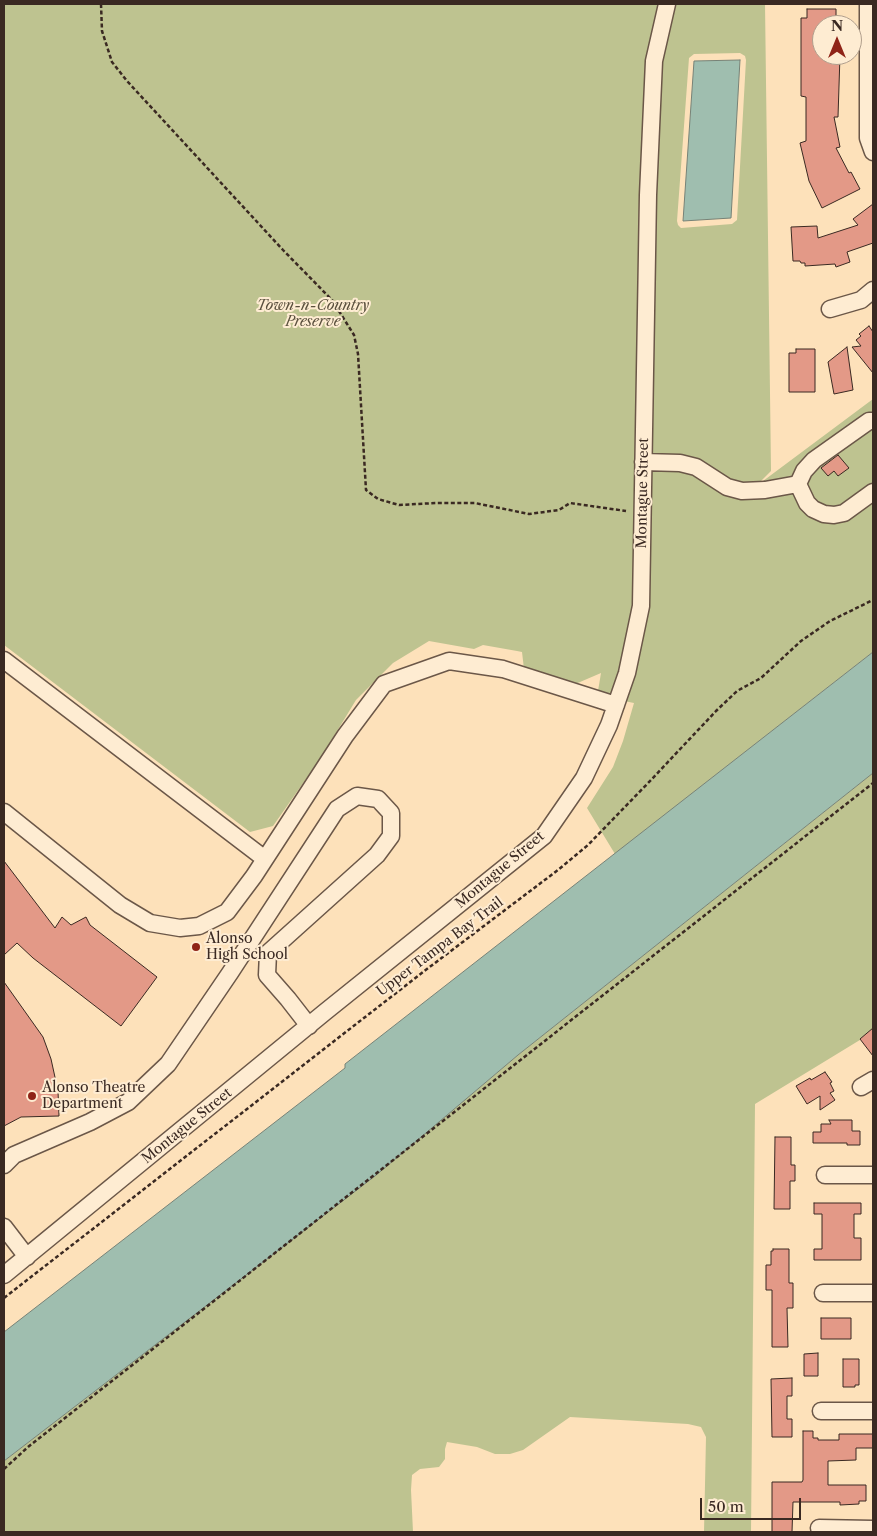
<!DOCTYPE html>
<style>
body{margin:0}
#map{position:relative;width:877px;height:1536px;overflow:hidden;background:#fde1ba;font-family:"Libre Caslon Text",serif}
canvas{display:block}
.frame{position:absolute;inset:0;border:5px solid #3a2922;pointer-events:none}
.north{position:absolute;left:812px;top:15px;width:50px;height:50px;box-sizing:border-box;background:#feecd2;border:1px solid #b09e8c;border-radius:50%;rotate:0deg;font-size:14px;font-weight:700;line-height:20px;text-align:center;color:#3a2922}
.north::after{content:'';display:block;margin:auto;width:18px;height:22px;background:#8f2418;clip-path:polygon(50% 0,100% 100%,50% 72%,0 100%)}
.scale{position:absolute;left:700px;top:1498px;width:101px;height:22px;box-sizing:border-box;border:2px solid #3a2922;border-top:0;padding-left:6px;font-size:15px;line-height:18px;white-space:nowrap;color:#3a2922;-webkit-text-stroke:4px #feecd2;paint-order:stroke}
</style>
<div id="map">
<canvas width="877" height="1536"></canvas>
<div class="frame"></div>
<div class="north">N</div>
<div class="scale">50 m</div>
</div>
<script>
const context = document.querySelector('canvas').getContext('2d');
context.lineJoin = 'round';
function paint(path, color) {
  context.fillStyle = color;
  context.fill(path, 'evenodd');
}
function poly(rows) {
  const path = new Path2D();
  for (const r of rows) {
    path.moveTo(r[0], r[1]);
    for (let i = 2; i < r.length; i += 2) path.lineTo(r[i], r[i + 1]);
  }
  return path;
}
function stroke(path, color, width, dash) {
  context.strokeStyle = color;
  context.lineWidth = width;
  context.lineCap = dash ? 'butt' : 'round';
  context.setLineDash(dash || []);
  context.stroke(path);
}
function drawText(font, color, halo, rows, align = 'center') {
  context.font = font + ' "Libre Caslon Text",serif';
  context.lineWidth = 4;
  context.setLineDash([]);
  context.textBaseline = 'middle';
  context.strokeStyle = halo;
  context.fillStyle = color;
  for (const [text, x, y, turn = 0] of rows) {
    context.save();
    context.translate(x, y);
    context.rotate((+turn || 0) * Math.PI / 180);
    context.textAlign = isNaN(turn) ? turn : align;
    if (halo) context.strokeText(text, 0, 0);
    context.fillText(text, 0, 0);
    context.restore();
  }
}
const green = poly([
 [4,4,659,4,634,605,620,671,610,700,597,697,601,673,573,685,524,669,522,652,517,651,483,645,474,649,429,641,393,663,356,700,320,759,273,826,250,832,4,645],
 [674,4,765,4,771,471,755,487,873,399,873,652,615,854,587,808,613,767,623,741,634,703,624,701,633,675,661,62],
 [740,53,745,56,746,60,737,220,732,224,681,228,678,225,677,221,689,58,694,54],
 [873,773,873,1032,755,1104,751,1532,704,1532,706,1437,701,1427,688,1424,570,1417,523,1450,510,1454,495,1454,477,1447,447,1442,445,1449,445,1459,439,1467,420,1469,412,1475,411,1490,413,1532,4,1532,4,1461,375,1176,518,1055]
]);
const water = poly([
 [740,60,731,218,683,221,694,61,740,60],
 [873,652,873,773,518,1055,375,1176,4,1461,4,1332,345,1068,345,1064,873,652]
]);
const building = poly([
 [807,9,836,9,836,25,822,25,822,55,840,55,838,117,834,117,840,147,836,148,849,173,851,172,860,189,822,208,809,181,800,143,806,141,806,97,801,96,801,18,807,18,807,9],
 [873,204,873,243,847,252,850,262,836,267,835,264,805,266,805,263,801,263,800,261,793,261,791,227,817,226,818,238,858,225,853,219,873,204],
 [869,326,873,332,873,373,852,347,861,346,856,340,861,336,859,334,869,326],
 [847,347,853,390,834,394,828,362,847,347],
 [796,349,815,349,815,392,789,392,789,353,796,353,796,349],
 [838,455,849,468,838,476,834,471,828,476,821,468,838,455],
 [4,861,55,928,62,917,71,925,86,917,90,925,157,977,121,1026,33,958,17,943,4,955,4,861],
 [4,982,43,1037,51,1059,58,1091,59,1116,21,1117,4,1126,4,982],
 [873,1028,873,1056,860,1039,873,1028],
 [825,1072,832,1082,830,1083,834,1091,830,1093,835,1100,820,1110,820,1096,807,1104,796,1086,810,1078,811,1080,825,1072],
 [829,1120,852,1120,852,1131,860,1131,860,1145,847,1145,847,1143,813,1143,813,1132,821,1132,821,1124,831,1124,829,1120],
 [775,1137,791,1137,791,1165,795,1165,795,1181,790,1181,790,1209,774,1209,775,1137],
 [814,1203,861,1203,861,1214,854,1214,854,1238,861,1238,861,1260,814,1260,814,1249,822,1249,822,1214,814,1214,814,1203],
 [773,1249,789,1249,789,1283,793,1283,793,1308,787,1308,788,1347,772,1347,772,1290,766,1290,766,1265,771,1265,771,1251,773,1251,773,1249],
 [821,1318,851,1318,851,1339,821,1339,821,1318],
 [818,1353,818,1376,804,1376,804,1354,818,1353],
 [843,1359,859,1359,859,1385,855,1385,855,1387,843,1387,843,1359],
 [792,1378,792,1396,787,1396,787,1419,792,1419,792,1437,772,1437,771,1379,792,1378],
 [803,1431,813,1431,813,1438,818,1438,818,1440,839,1440,839,1434,873,1434,873,1448,856,1448,856,1460,828,1461,828,1485,866,1485,866,1501,859,1501,859,1504,840,1505,840,1502,793,1502,792,1532,772,1532,772,1482,802,1482,803,1480,803,1431]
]);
const path = poly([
 [101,4,102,31,112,62,127,81,283,250,332,300,354,335,358,354,366,490,378,499,399,505,436,503,475,503,529,514,559,510,570,503,626,511],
 [4,1298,423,972,558,870,588,845,651,780,716,711,737,691,761,678,801,641,830,621,873,600],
 [4,1469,28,1447,873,783]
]);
const minor = poly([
 [868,4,868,138,873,152],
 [830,309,861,300,873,290],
 [873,421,869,421,814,460,804,471,798,484,807,503,813,509,824,514,834,515,844,513,873,492],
 [643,462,680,463,696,467,727,487,742,491,765,490,798,484],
 [4,660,265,859],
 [4,812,120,905,150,923,180,928,199,926,227,912,254,876,345,736,384,684,449,661,503,669,616,705],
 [861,1087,873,1080],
 [4,1165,14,1155,90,1122,128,1102,168,1064,230,973,337,809,357,796,378,799,391,813,391,836,377,855,268,953,267,975,288,999,309,1026],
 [825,1175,873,1175],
 [4,1227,27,1257],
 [4,1275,325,1012,544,836,584,778,609,725,627,673,641,606,648,195,654,61,667,4],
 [823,1293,873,1293],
 [821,1411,873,1411],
 [819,1528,873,1529]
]);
const markers = [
 [196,947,5,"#8f2418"],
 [32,1096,5,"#8f2418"]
];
const parkNames = [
 ["Town-n-Country",313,306],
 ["Preserve",313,322]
];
const streetNames = [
 ["Montague Street",643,493,-89],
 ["Montague Street",500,870,-40],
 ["Upper Tampa Bay Trail",440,947,-37],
 ["Montague Street",187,1126,-39]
];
const poiNames = [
 ["Alonso",206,939],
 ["High School",206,955],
 ["Alonso Theatre",42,1088],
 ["Department",42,1104]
];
paint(green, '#bec390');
paint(water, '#9fbeaf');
stroke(water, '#778277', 1);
paint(building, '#e39987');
stroke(building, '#3a2922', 1);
stroke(minor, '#6b5748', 19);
stroke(path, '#3a2922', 2.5, [4, 2.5]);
stroke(minor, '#feecd2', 16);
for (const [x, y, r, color] of markers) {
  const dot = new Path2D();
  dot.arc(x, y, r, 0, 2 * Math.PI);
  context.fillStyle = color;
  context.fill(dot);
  stroke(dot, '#feecd2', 2);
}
drawText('italic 14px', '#5b503e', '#feecd2', parkNames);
drawText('14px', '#3a2922', '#feecd2', streetNames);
drawText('14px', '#3a2922', '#feecd2', poiNames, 'left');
</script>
